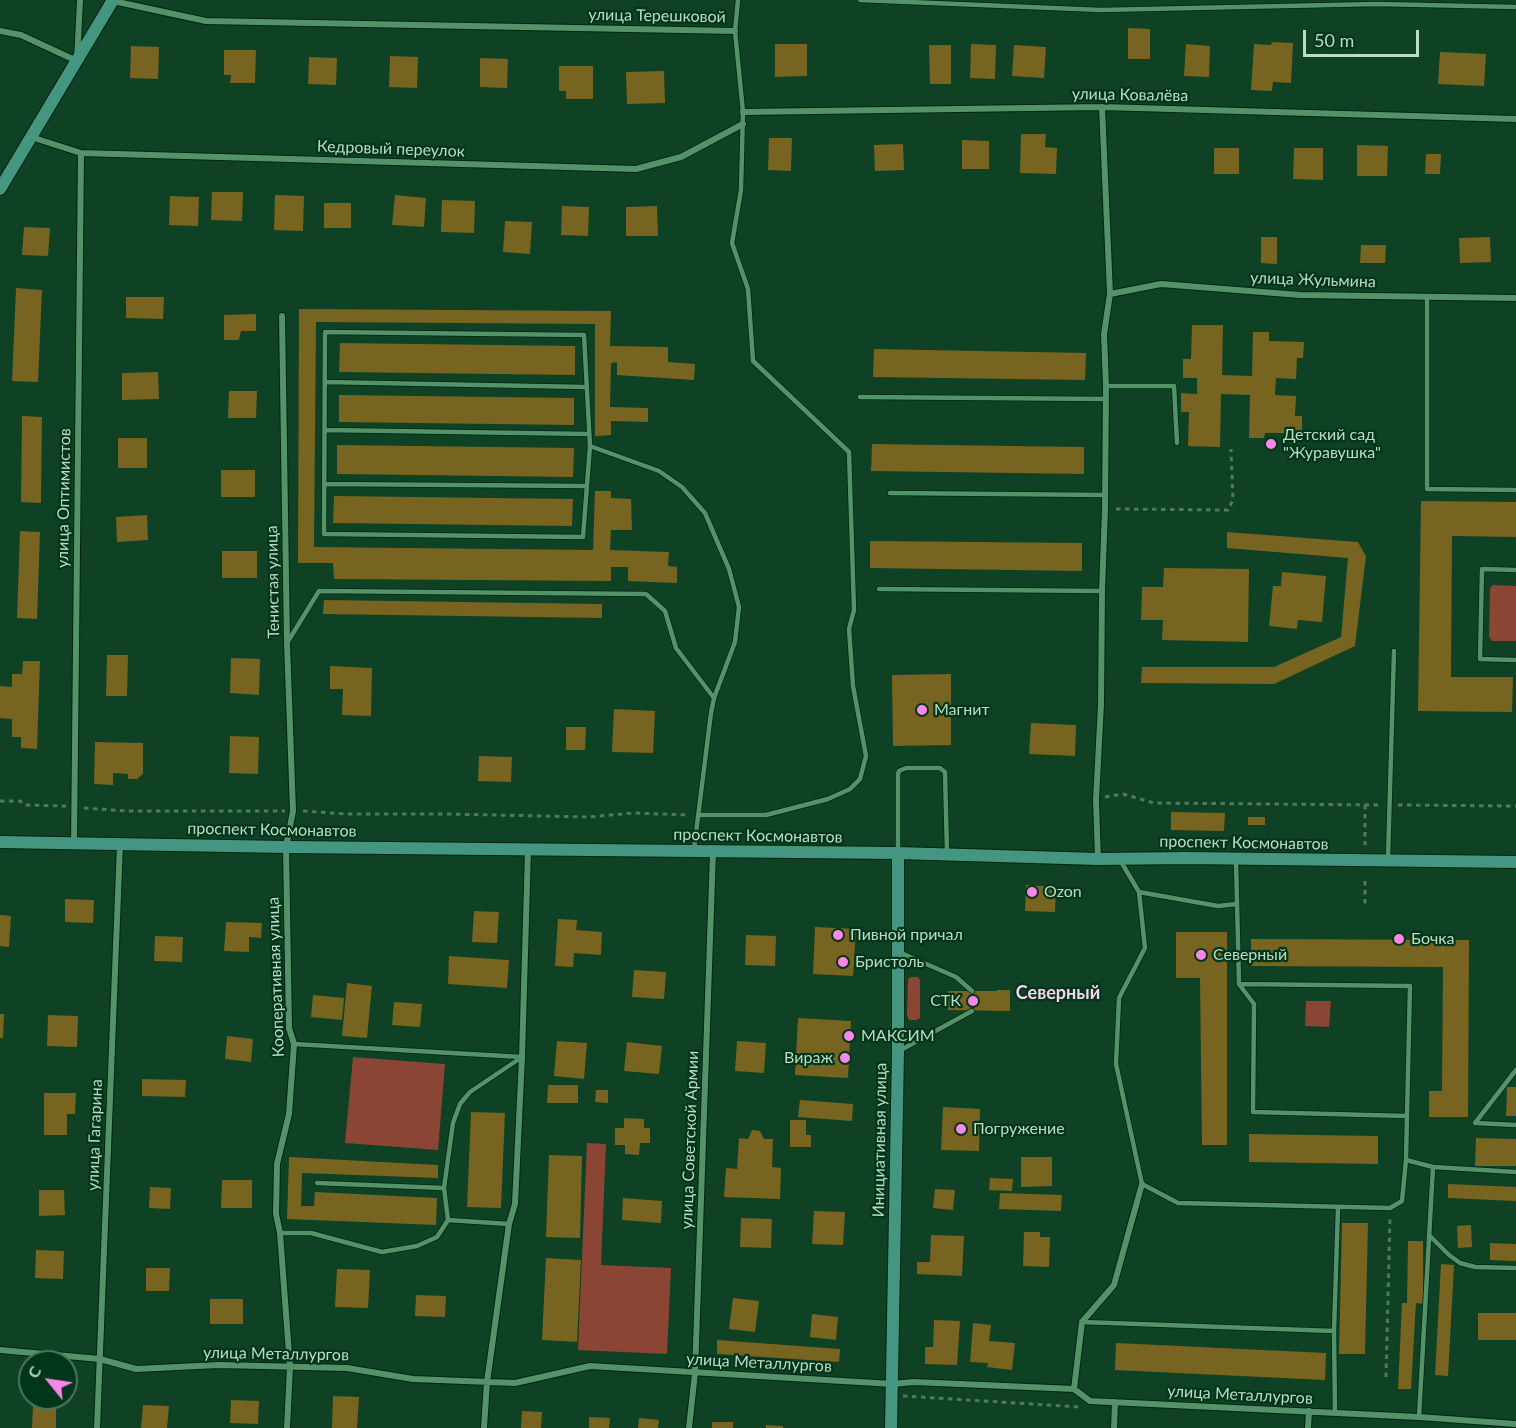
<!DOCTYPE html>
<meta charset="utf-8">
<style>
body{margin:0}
#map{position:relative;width:1516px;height:1428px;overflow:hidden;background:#0f4124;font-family:Lato,sans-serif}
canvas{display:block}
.north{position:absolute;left:18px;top:1350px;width:60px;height:60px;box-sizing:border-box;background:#01361a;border:2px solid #4c785e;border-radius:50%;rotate:300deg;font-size:16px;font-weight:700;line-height:24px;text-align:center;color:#bcdbc4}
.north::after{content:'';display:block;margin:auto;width:21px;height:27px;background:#fa87e7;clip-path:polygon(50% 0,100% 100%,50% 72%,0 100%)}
.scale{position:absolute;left:1303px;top:30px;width:116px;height:27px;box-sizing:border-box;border:3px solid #bcdbc4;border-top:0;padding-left:8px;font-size:18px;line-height:21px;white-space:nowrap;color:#bcdbc4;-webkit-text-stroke:4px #01361a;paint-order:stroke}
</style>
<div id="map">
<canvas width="1516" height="1428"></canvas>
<div class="north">С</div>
<div class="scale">50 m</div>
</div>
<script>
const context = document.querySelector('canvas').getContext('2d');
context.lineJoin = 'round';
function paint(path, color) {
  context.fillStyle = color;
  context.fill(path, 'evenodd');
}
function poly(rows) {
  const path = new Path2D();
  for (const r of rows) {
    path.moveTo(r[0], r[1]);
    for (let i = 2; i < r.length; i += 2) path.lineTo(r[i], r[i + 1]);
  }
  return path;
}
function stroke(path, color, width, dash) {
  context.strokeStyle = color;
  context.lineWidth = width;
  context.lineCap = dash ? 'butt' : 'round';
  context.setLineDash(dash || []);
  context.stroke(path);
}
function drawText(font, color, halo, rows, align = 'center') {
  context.font = font + ' Lato,sans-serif';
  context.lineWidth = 4.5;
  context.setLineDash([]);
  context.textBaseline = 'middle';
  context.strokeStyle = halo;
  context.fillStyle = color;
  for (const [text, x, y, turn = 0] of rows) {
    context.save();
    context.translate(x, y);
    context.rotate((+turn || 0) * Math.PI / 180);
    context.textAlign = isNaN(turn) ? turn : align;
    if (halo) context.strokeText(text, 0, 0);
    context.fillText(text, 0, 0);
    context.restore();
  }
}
const green = poly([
 [1493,585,1516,586,1516,641,1492,641,1489,637,1490,588],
 [911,977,918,977,920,980,920,1018,916,1020,909,1020,907,1015,908,979],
 [1306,1001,1331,1001,1329,1027,1305,1026],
 [353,1057,445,1064,438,1150,345,1143],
 [587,1143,606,1144,601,1265,671,1268,667,1354,578,1350]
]);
const building = poly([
 [1128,28,1150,29,1150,59,1128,59],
 [1272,42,1293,43,1291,83,1273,82,1272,91,1251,90,1254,44,1271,45],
 [775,44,807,44,807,76,775,77],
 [971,44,996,45,995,79,970,78],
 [1186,44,1210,46,1209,77,1184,76],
 [929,45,951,45,951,84,930,84],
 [1014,45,1046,47,1044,78,1012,76],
 [131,46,159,47,158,79,130,78],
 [224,50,256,50,255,83,230,83,231,75,224,75],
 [1440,52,1486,54,1484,86,1438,84],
 [390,56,418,57,417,88,389,87],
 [309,57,337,58,336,85,308,84],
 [480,58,508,59,507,88,480,87],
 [559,66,593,66,593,99,566,99,566,91,559,91],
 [664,71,665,103,627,104,626,72],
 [1021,134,1046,134,1045,147,1057,148,1056,174,1020,173],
 [769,138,792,138,791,171,768,170],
 [962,140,989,141,989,169,962,169],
 [903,144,904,170,875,171,874,145],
 [1357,145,1388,146,1387,176,1357,176],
 [1214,148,1239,148,1239,174,1214,174],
 [1294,148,1323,148,1323,180,1293,179],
 [1426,154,1441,154,1440,174,1425,174],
 [212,192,243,192,242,221,211,220],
 [275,195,304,196,303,231,274,230],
 [395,195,426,198,424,227,392,225],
 [170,196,199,197,198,226,169,225],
 [442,200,475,201,474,233,441,232],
 [324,203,351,203,351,228,324,228],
 [562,206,589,207,588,236,561,235],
 [657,206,658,236,626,236,626,207],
 [505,221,532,222,530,254,503,252],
 [24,227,50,228,48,256,22,255],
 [1261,237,1277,237,1277,264,1261,263],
 [1490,237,1491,262,1460,263,1459,238],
 [1361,245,1386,245,1385,263,1360,263],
 [16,288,42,290,38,382,12,381],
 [126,297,164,297,163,319,126,318],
 [299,309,611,311,610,346,668,347,668,362,695,364,694,380,617,375,617,362,611,363,610,407,648,408,648,422,611,421,611,435,595,436,595,324,316,322,314,547,593,550,595,491,611,491,611,498,631,499,632,530,611,530,610,550,669,552,668,566,677,567,677,583,628,581,628,567,611,567,611,581,334,579,333,563,298,563],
 [256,314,256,331,241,331,239,340,224,340,224,315],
 [1192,325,1223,325,1222,375,1252,376,1253,332,1269,332,1269,341,1304,342,1303,358,1297,358,1296,379,1276,378,1275,395,1296,396,1295,416,1302,416,1302,433,1265,433,1264,438,1249,438,1250,395,1221,394,1220,447,1188,446,1189,412,1181,412,1181,393,1197,394,1197,378,1183,378,1183,359,1191,359],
 [340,343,575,346,575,375,339,372],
 [874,349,1086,353,1085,380,873,377],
 [158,372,159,399,122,400,122,373],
 [229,391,257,391,256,418,228,418],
 [339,395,574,398,574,425,339,422],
 [22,416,42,417,41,503,21,502],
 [118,438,147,438,147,468,118,468],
 [872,444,1084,447,1084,474,871,471],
 [337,445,574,448,573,477,337,474],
 [221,470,255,470,255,497,221,497],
 [334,496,573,499,572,526,333,523],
 [1421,501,1516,502,1516,537,1452,536,1451,677,1513,677,1512,712,1418,711],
 [147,515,148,540,117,542,116,517],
 [20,531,40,532,37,619,17,618],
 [1227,532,1358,542,1366,556,1355,646,1274,684,1141,683,1142,667,1274,667,1341,637,1348,558,1227,548],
 [870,541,1082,543,1082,571,870,568],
 [222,551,257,551,257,578,222,578],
 [1164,568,1249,569,1248,642,1162,640,1163,620,1141,620,1142,587,1163,587],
 [1282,572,1326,576,1322,622,1298,620,1297,629,1269,626,1273,586,1281,586],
 [324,600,602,604,602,618,323,614],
 [107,655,128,655,127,696,106,696],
 [231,658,260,659,259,695,230,693],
 [23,661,40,661,37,749,21,748,21,737,12,737,12,719,0,718,0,686,12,687,12,674,22,674],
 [330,666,372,668,371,716,342,715,343,689,330,689],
 [951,674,951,745,893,746,892,675],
 [614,709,655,711,653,753,612,752],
 [1031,723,1076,725,1075,756,1029,754],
 [566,727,586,727,585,750,566,750],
 [230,736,259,737,258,774,229,773],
 [95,742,143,743,143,774,137,779,128,779,128,774,113,773,113,785,94,784],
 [479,756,512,757,511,782,478,781],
 [1171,812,1225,813,1224,831,1171,830],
 [1248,817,1265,817,1265,825,1248,825],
 [1026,885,1056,887,1055,912,1025,911],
 [65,899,94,900,93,923,65,922],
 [474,911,499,912,497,943,472,942],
 [0,915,11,916,9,947,0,946],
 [558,919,577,920,576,930,602,932,601,955,574,953,573,967,555,966],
 [226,922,262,923,261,938,249,937,249,952,224,951],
 [815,927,856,929,853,976,813,974],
 [1176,932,1227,932,1227,1145,1202,1145,1200,978,1176,978],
 [746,935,776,936,775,966,745,965],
 [155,936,183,937,182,962,154,961],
 [1251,939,1469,940,1468,1117,1429,1117,1429,1091,1442,1091,1443,967,1251,966],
 [449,956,509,960,507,988,448,984],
 [634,970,666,972,664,999,632,997],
 [347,983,372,986,367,1038,342,1036],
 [997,990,1010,990,1010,1011,948,1010,948,991,997,991],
 [313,995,344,998,342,1020,311,1017],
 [394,1002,422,1004,420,1027,392,1025],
 [0,1014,4,1014,3,1038,0,1038],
 [48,1015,78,1016,77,1047,47,1046],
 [798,1018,851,1021,848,1078,795,1075],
 [227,1036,253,1039,251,1062,225,1059],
 [557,1041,587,1043,584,1079,554,1076],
 [737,1041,766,1043,764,1073,735,1071],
 [627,1042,662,1046,659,1074,624,1071],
 [142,1079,186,1080,185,1097,142,1096],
 [548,1085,578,1085,578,1103,547,1103],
 [1507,1087,1516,1087,1516,1116,1506,1116],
 [596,1090,608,1090,608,1103,595,1102],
 [44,1093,76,1093,75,1114,67,1114,67,1135,44,1135],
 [800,1100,853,1104,852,1121,798,1117],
 [943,1107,980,1109,979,1151,941,1150],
 [471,1112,505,1113,501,1208,467,1207],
 [624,1118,644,1119,644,1128,650,1128,650,1143,640,1143,639,1155,625,1154,625,1145,615,1145,615,1128,624,1128],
 [790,1120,806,1120,806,1135,811,1135,811,1147,790,1147],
 [752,1130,760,1131,764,1139,773,1139,772,1167,781,1168,780,1199,724,1197,726,1168,737,1169,739,1138,748,1139],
 [1249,1134,1378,1136,1378,1164,1249,1162],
 [1476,1138,1516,1139,1516,1166,1475,1166],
 [549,1155,582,1156,580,1238,546,1237],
 [289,1157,438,1165,438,1178,302,1173,301,1206,314,1206,315,1192,437,1198,436,1225,287,1219],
 [1021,1157,1052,1157,1052,1186,1021,1187],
 [990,1178,1013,1179,1012,1191,989,1190],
 [222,1180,252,1180,252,1208,221,1208],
 [1448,1184,1516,1187,1516,1201,1448,1198],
 [150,1187,171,1188,170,1209,149,1208],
 [935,1189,955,1190,953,1210,933,1208],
 [39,1190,64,1190,65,1215,39,1216],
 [1000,1193,1062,1195,1061,1211,999,1209],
 [623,1198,662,1201,661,1223,622,1220],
 [814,1211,845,1212,843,1245,812,1244],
 [741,1218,772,1219,771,1248,740,1247],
 [1342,1223,1368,1223,1365,1354,1339,1354],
 [1471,1225,1472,1247,1458,1248,1457,1226],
 [1024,1232,1040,1232,1040,1237,1050,1237,1049,1267,1023,1266],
 [931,1235,964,1236,962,1276,917,1274,917,1262,930,1262],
 [1408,1241,1423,1241,1423,1304,1416,1303,1411,1389,1398,1389,1402,1303,1407,1303],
 [1490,1243,1516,1244,1516,1261,1490,1260],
 [36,1250,64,1251,63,1279,35,1278],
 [546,1258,581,1260,577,1342,542,1340],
 [1441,1264,1454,1265,1448,1376,1435,1375],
 [146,1268,170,1268,169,1291,146,1291],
 [337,1269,370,1270,368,1308,335,1307],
 [416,1295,446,1296,445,1317,415,1316],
 [733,1298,759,1301,755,1332,729,1329],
 [210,1299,243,1299,243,1324,210,1324],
 [1478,1313,1516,1313,1516,1340,1478,1340],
 [812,1314,838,1317,836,1340,810,1337],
 [934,1320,960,1321,957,1365,925,1364,925,1347,933,1347],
 [973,1323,991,1325,989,1341,1015,1343,1012,1370,987,1367,988,1363,970,1362],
 [717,1340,840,1349,839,1362,717,1354],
 [1116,1343,1326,1353,1325,1380,1115,1370],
 [333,1396,359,1397,357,1428,332,1428],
 [231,1400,259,1401,258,1424,230,1423],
 [143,1405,169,1406,167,1428,141,1428],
 [33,1406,56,1406,56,1428,32,1428],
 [522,1411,542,1412,541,1428,521,1428],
 [589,1417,610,1418,609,1428,589,1428],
 [639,1418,659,1420,658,1428,638,1428],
 [712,1422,733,1422,733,1428,712,1428],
 [766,1425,783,1426,783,1428,766,1428]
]);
const path = poly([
 [1116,509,1228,510,1233,500,1231,449],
 [1105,797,1123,794,1154,803,1382,805],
 [0,801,20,801,26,805,66,806],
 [1365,805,1365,845],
 [1398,805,1516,806],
 [84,808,127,811,285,811],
 [303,811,346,814,446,814,589,817,633,813,689,815],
 [1365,881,1365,906],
 [1386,1377,1390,1217],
 [903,1396,1080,1407]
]);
const lane = poly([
 [860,0,1101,10,1377,4,1516,7],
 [1427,296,1427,489,1516,490],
 [325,332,584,335,590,446,583,537,324,534,325,332],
 [325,382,586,387],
 [1106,386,1174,386,1177,443],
 [860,397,1105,399],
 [325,430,589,434],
 [590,446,659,471,682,487,705,513,729,569,739,607,735,642,714,698,711,713,694,849],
 [324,484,586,486],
 [890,493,1105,495],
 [1516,570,1482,569,1480,659,1516,660],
 [879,589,1102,591],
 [287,643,319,591,646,594,665,611,676,648,714,698],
 [700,815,766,815,828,799,850,789,860,779,866,756,853,686,849,629,854,610,849,452,753,361,748,289,732,243,741,190,743,112,735,31,738,0],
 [898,852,898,774,899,771,906,768,940,768,945,772,947,852],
 [1388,858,1394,651],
 [1120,860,1139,892,1218,906,1237,904],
 [1139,892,1145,948,1119,998,1116,1064,1142,1184,1178,1203,1390,1208,1402,1201,1406,1160,1407,1116,1253,1112,1254,1004,1239,984,1236,861],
 [899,952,956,977,972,991],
 [1239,984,1410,986,1407,1116],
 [294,1044,522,1057],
 [899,1051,972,1011],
 [1516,1070,1475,1123,1516,1125],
 [1406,1160,1433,1167,1419,1417],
 [1433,1167,1516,1172],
 [317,1183,444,1188],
 [448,1220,509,1224],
 [280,1233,311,1233,382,1252,417,1246,437,1237,448,1220,444,1188,453,1123,460,1104,470,1092,522,1057],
 [1429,1235,1449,1255,1460,1263,1475,1267,1516,1268],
 [1082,1322,1334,1331],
 [1335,1413,1334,1331,1338,1208]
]);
const street = poly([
 [113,1,206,21,735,31],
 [0,31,21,35,77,61,80,0],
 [743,112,1102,107,1516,119],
 [31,137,81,153,636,169,681,157,743,124],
 [1110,294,1161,284,1300,295,1516,298],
 [282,316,287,643,293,811,286,847,289,1028,294,1044,289,1114,277,1164,276,1214,280,1233,290,1367,287,1428],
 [74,843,81,153],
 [1098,859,1096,800,1101,704,1102,591,1105,509,1106,386,1104,334,1110,294,1102,107],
 [0,1350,100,1359,136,1369,219,1365,347,1368,413,1379,515,1383,590,1366,893,1384,914,1382,1074,1389,1090,1401,1419,1417,1516,1424],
 [1074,1389,1082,1322,1114,1285,1142,1184],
 [97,1428,120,844],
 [484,1428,487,1382,509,1224,515,1204,522,1057,528,850],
 [689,1428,695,1373,713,852],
 [1114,1428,1115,1402],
 [1308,1428,1309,1411]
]);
const secondary = poly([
 [0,189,113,0],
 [0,842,286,847,898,853,1098,859,1186,858,1516,862],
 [891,1428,898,1052,898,853]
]);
const markers = [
 [1271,444,6,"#fa87e7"],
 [922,710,6,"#fa87e7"],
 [1032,892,6,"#fa87e7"],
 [838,935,6,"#fa87e7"],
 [1399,939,6,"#fa87e7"],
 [1201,955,6,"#fa87e7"],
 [843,962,6,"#fa87e7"],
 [973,1001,6,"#fa87e7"],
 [849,1036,6,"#fa87e7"],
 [845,1058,6,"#fa87e7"],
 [961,1129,6,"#fa87e7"]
];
const streetNames = [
 ["улица Терешковой",657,16,1],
 ["улица Ковалёва",1130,95,1],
 ["Кедровый переулок",391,149,2],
 ["улица Жульмина",1313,280,2],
 ["улица Оптимистов",64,498,-89],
 ["Тенистая улица",273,582,-91],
 ["проспект Космонавтов",272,830,1],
 ["проспект Космонавтов",758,836,1],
 ["проспект Космонавтов",1244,843,1],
 ["Кооперативная улица",276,977,-92],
 ["улица Гагарина",95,1135,-88],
 ["улица Советской Армии",690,1140,-88],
 ["Инициативная улица",880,1140,-89],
 ["улица Металлургов",276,1354,1],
 ["улица Металлургов",759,1363,3],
 ["улица Металлургов",1240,1395,3]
];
const poiNames = [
 ["Детский сад",1283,435],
 ["\"Журавушка\"",1283,453],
 ["Магнит",934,710],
 ["Ozon",1044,892],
 ["Пивной причал",850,935],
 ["Бочка",1411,939],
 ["Северный",1213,955],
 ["Бристоль",855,962],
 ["СТК",961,1001,"right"],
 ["МАКСИМ",861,1036],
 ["Вираж",833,1058,"right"],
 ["Погружение",973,1129]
];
const neighbourhoodNames = [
 ["Северный",1058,993]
];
paint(green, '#8b4535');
paint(building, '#776420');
stroke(lane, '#032511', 6);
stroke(street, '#032511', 8);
stroke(secondary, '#032511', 14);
stroke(path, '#4f7a5f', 3, [4.5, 4.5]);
stroke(lane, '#549369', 4.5);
stroke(street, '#549369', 6);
stroke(secondary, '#449680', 12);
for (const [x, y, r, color] of markers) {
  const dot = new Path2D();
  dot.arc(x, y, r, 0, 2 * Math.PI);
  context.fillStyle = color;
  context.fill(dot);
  stroke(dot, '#01361a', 2);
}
drawText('16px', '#bcdbc4', '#01361a', streetNames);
drawText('16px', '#bcdbc4', '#01361a', poiNames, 'left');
drawText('bold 18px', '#f9d1f0', '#01361a', neighbourhoodNames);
</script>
